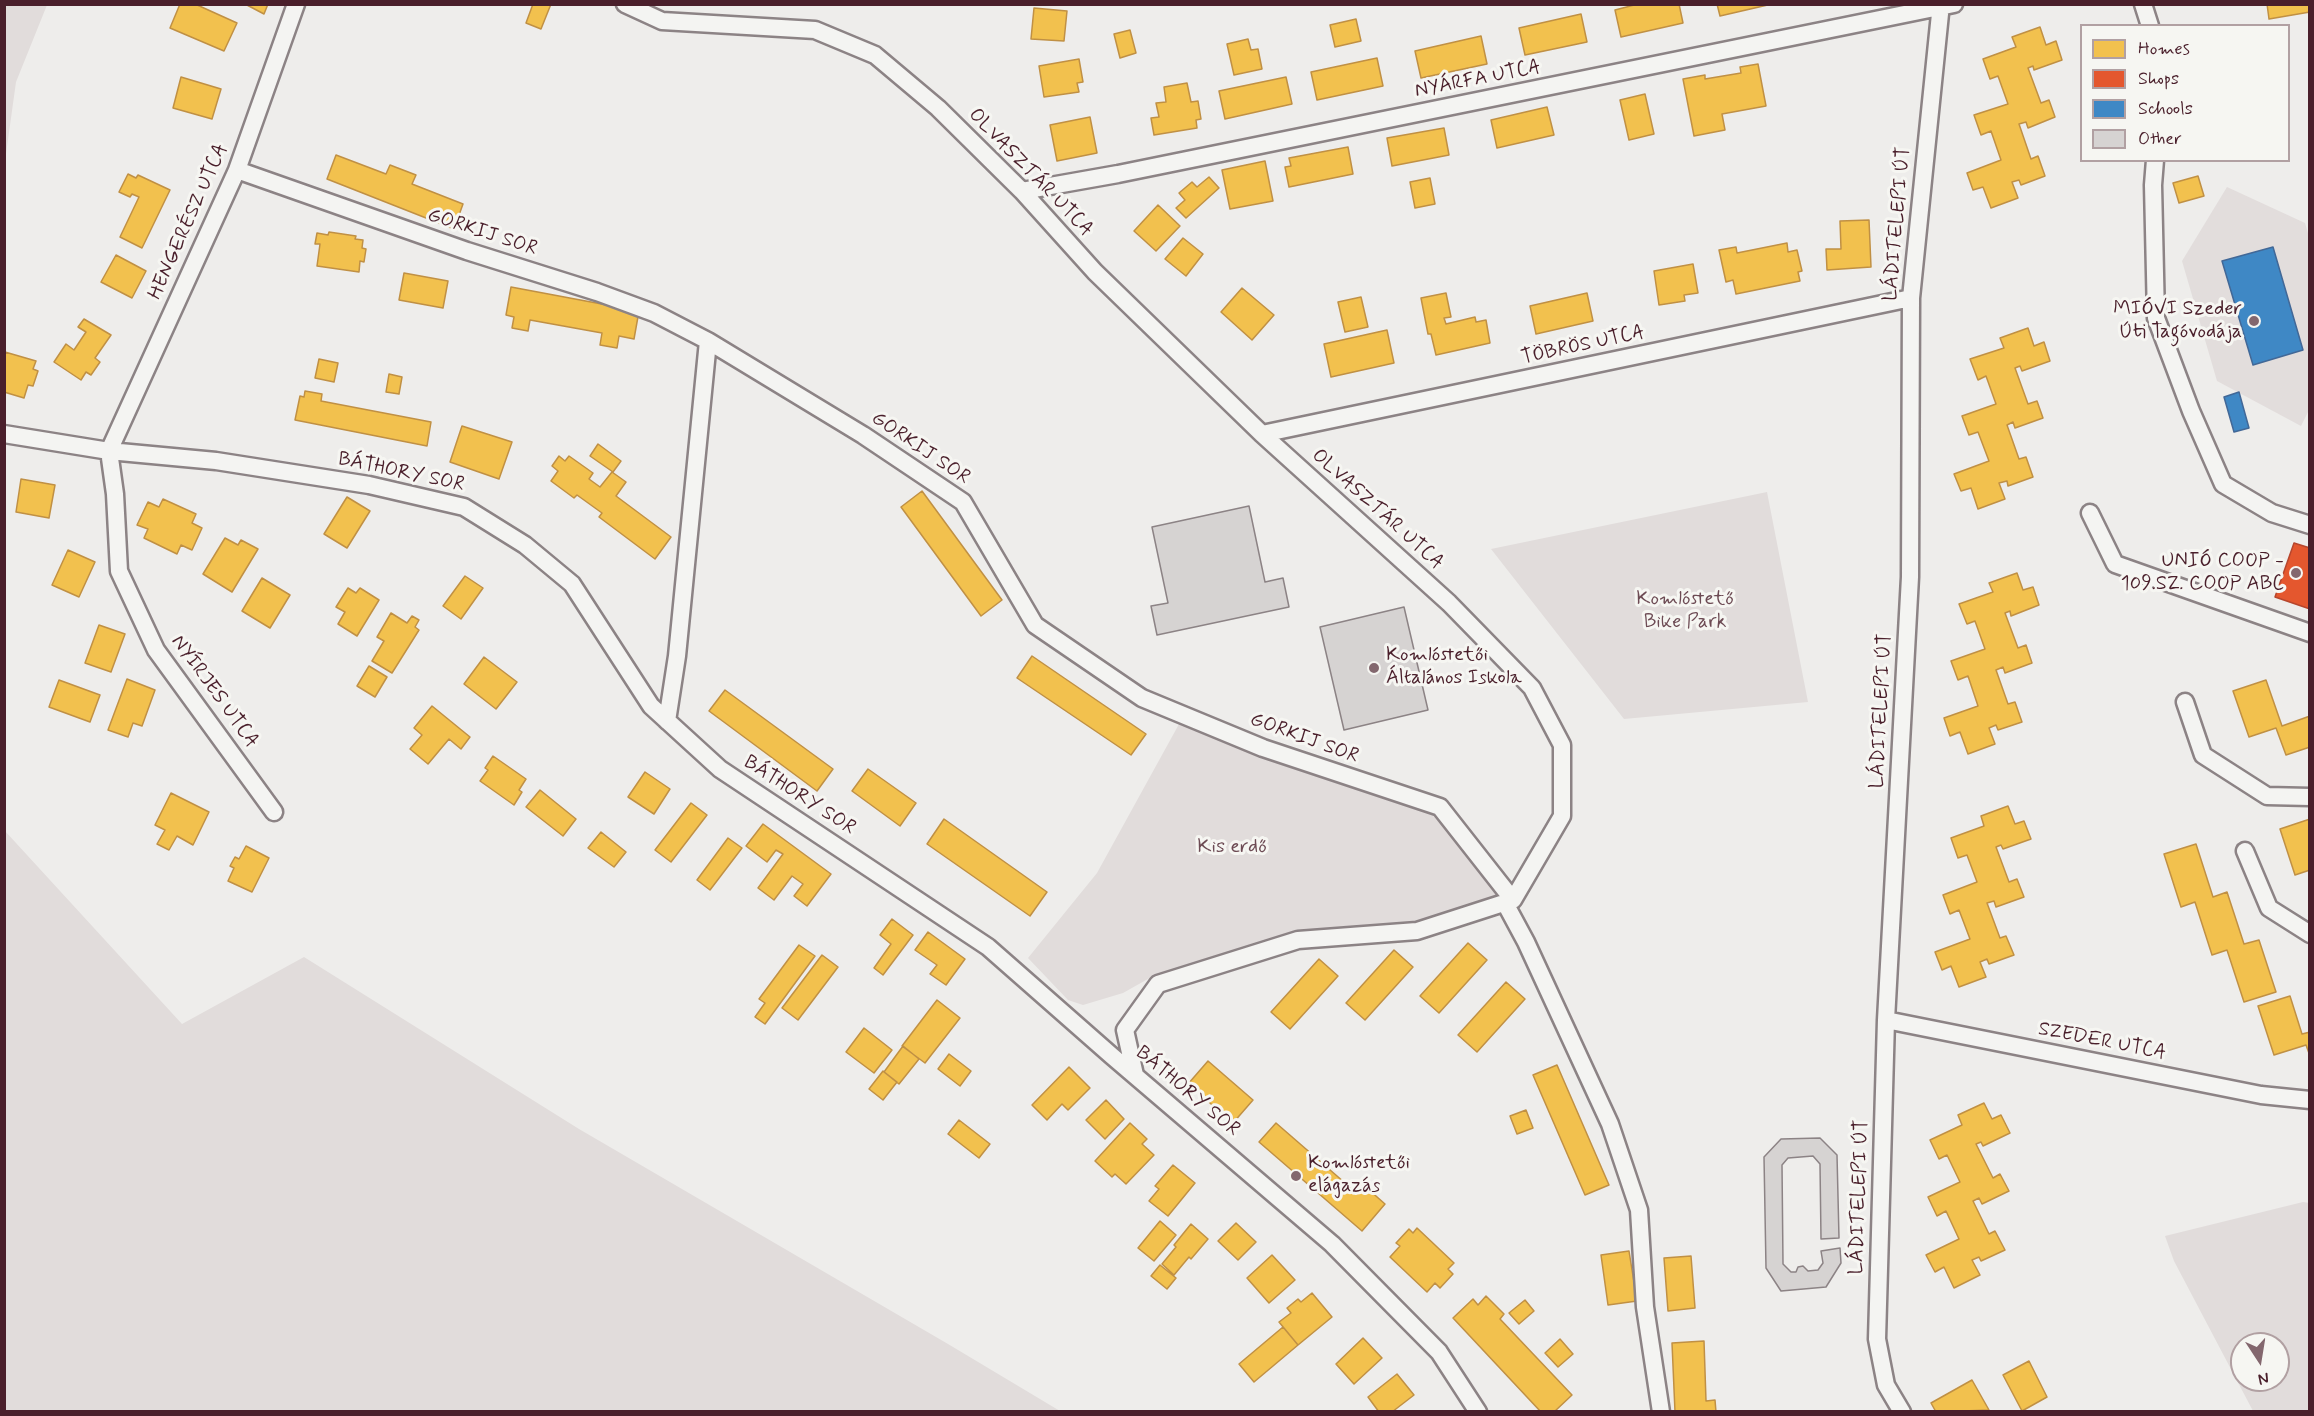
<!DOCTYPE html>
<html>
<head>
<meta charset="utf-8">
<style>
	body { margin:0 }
	#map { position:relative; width:2314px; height:1416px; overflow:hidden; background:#eeedeb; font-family:Mynerve,sans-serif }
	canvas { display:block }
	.frame { position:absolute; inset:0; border:6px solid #4a1f2b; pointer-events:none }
	.legend { position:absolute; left:2080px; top:24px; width:210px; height:138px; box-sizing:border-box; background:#f6f6f2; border:2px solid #b1a0a2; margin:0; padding:8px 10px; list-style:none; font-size:18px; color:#4a1f2b }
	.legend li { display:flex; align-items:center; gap:12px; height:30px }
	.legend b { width:30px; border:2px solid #b1a0a2 }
	.north { position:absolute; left:2230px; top:1332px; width:60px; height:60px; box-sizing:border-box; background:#f6f6f2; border:2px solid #b1a0a2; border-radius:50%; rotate:168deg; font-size:16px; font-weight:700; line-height:24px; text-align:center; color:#4a1f2b }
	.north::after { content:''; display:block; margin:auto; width:21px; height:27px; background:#83676e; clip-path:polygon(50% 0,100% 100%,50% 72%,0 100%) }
</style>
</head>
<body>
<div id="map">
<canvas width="2314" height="1416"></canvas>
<div class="frame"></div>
<ul class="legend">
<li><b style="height:16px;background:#f2c14e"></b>Homes</li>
<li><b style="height:16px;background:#e4572e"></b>Shops</li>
<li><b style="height:16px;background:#3f88c5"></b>Schools</li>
<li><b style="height:16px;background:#d6d3d2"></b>Other</li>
</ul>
<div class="north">N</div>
</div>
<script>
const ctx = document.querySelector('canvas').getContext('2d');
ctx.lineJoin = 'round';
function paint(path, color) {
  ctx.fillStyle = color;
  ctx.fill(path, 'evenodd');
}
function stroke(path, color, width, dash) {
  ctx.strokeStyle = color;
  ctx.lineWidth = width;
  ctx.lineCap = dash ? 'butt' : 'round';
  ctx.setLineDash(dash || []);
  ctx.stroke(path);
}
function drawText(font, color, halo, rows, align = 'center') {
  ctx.font = font + ' Mynerve,sans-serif';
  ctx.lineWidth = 6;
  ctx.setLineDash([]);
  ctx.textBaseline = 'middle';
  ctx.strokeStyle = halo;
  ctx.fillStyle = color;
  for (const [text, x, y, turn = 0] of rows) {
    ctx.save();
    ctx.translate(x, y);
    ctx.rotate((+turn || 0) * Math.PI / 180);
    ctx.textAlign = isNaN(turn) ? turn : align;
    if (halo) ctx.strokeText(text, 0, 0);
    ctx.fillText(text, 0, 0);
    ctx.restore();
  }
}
const built = new Path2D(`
	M2227,187L2305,223L2310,240V408L2301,426L2217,381L2182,261Z`);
const green = new Path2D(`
	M5,4L47,5L16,82L5,161Z
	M1767,492L1808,702L1624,719L1491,549Z
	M1184,715L1440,807L1505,903L1417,931L1298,940L1155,975L1123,993L1083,1005L1068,1000L1028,958L1097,873Z
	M5,831L182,1024L304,957L579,1129L948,1344L1060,1411H5Z
	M2303,1202L2310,1203L2309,1411H2253L2174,1261L2165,1236ZM2242,1344H2278V1380H2242Z`);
const homes = new Path2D(`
	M180,4H195L237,23L224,51L170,28Z
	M245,4H268L264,14Z
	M533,4H551L541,29L526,23Z
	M1638,4H1679L1683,23L1621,37L1615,10Z
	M1717,4H1772L1720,16Z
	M2267,4H2310V12L2269,19Z
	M1034,8L1067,11L1064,41L1031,39Z
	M1581,14L1587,42L1525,55L1519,28Z
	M1356,19L1361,41L1335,47L1330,25Z
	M2040,27L2046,45L2056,41L2062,60L2034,70L2033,66L2028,68L2041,103L2049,100L2055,117L2028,128L2026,122L2019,124L2031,159L2038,156L2045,176L2021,185L2019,180L2012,182L2018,198L1991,208L1983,187L1973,190L1967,173L2001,160L1991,131L1981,135L1974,115L2008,104L1998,76L1990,79L1983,59L2016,47L2012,37Z
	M1130,30L1136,53L1120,58L1114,34Z
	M1481,36L1487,64L1421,78L1415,51Z
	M1248,39L1251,50L1258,49L1262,69L1234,75L1227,44Z
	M1377,58L1383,86L1317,100L1311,72Z
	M1079,59L1083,82L1077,83L1079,92L1044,97L1039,66Z
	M1758,64L1766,106L1722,114L1725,130L1694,136L1683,79L1705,75V79L1741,73L1740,67Z
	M181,77L221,89L212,119L173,108Z
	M1286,77L1292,104L1225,119L1219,91Z
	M1187,83L1191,102L1198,101L1201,119L1196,120L1197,128L1154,135L1151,118L1159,117L1156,103L1166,102L1164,87Z
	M1645,94L1654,134L1629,140L1620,100Z
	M1547,107L1554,135L1497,148L1491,120Z
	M1090,117L1097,153L1057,161L1050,125Z
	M1444,128L1449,155L1392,166L1387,138Z
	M1348,147L1353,174L1289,187L1285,167L1291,166L1289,158Z
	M336,155L386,174L390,165L416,175L412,184L463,204L454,229L327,179Z
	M1265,161L1273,201L1230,209L1222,170Z
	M128,174L136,178L138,175L170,190L142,248L120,237L139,197L132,194L130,197L119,192Z
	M2198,176L2204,196L2179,203L2173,183Z
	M1209,177L1219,188L1186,218L1176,208L1185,200L1179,193L1192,182L1197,187Z
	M1430,178L1435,204L1415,208L1410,182Z
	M1158,205L1180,226L1156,251L1134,231Z
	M1869,220L1871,267L1827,270L1826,249H1841L1840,221Z
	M329,232L356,236L355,239L363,240L362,248L366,249L364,262L360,261L359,272L317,266L320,244H315L317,233L328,235Z
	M1183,238L1203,254L1186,276L1165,259Z
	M1787,243L1788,252L1797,250L1802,271L1798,272L1800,281L1736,294L1733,280L1726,282L1719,250L1736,247L1737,253Z
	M116,255L146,271L132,298L101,282Z
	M1693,264L1698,293L1684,295L1685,301L1659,305L1654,271Z
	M404,273L448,281L443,308L399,300Z
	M511,287L639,311L634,339L619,336L617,348L600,345L602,333L530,320L528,331L512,328L514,317L506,315Z
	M1242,288L1274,315L1252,340L1221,312Z
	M1446,293L1451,317L1444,318L1446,324L1475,317L1476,322L1486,320L1490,343L1436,355L1431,334H1428L1421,298Z
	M1587,293L1593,321L1536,334L1530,306Z
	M1361,297L1368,327L1345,332L1338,302Z
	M84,319L111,335L95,358L100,362L91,375L86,372L81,380L54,362L66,344L74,350L86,332L78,327Z
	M2028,328L2034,346L2044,342L2050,361L2022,371L2020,366L2015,368L2028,404L2037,401L2043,418L2015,428L2013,422L2007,425L2019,459L2026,457L2033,477L2008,486L2007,481L1999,483L2005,499L1978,509L1971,488L1961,491L1954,474L1989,461L1978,432L1969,435L1962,416L1996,404L1986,376L1978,380L1970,359L2004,348L2000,338Z
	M1387,330L1394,363L1331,377L1324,344Z
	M5,352L36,361L33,369L38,371L33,386L28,385L24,398L4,392Z
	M319,359L338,363L334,382L315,378Z
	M389,374L402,377L399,394L386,392Z
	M305,391L322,394L321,401L431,422L427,446L295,420L300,396L304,397Z
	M462,426L512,442L499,479L450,462Z
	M598,444L621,461L613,472L590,456Z
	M559,456L565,461L569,456L593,473L589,479L600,487L612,472L626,482L616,496L671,537L655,559L599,517L602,513L577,495L574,498L551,481L558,471L552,466Z
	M21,479L55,485L49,518L16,512Z
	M922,491L1002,600L981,616L901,507Z
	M347,497L370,511L347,548L324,534Z
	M163,499L196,514L192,523L202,528L192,550L181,545L177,554L144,538L148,529L137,525L148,502L159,507Z
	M225,538L238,545L241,540L258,549L232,592L203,574Z
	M68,550L95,562L79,597L52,585Z
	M2017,573L2023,590L2033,587L2039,605L2011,616L2010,611L2005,613L2018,648L2026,645L2032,663L2005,673L2003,667L1996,670L2008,704L2015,702L2022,722L1998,730L1996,725L1989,728L1995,744L1968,754L1960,732L1950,736L1944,718L1978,706L1968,676L1958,680L1951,661L1985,649L1975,621L1967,624L1959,604L1993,592L1989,583Z
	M465,576L483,588L461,619L443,606Z
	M262,578L290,595L270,628L242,611Z
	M348,588L356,593L360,588L379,600L357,636L338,624L345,612L336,607Z
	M391,613L407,623L412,616L419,620L415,627L419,630L392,673L372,661L384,641L377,637Z
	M99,625L125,634L111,672L85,663Z
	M1032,656L1146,734L1131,755L1017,678Z
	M484,657L517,682L496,709L464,684Z
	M369,666L387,677L375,697L357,686Z
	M127,679L155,690L142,726L133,723L128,737L108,730Z
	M59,680L100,695L90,722L49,707Z
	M2266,680L2282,726L2310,716V747L2286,755L2276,728L2249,737L2233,691Z
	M725,690L833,769L817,791L709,711Z
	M432,706L470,737L461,749L449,739L428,764L410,749L422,735L414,728Z
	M493,756L526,779L519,790L522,792L514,805L480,781L488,770L485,768Z
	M868,769L916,803L900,826L852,791Z
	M645,772L670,789L654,814L628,797Z
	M540,790L576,819L563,836L526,807Z
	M171,793L209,812L193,845L177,836L169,850L157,844L165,830L155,825Z
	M691,803L707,815L671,862L655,850Z
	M2008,806L2015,824L2024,821L2031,839L2003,849L2001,845L1996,847L2009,882L2017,879L2024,897L1996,907L1994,901L1987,903L2000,938L2006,936L2014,955L1989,964L1987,959L1980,962L1986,977L1959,987L1951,966L1942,970L1935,952L1970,939L1959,910L1950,914L1943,895L1977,882L1967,855L1958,858L1951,838L1984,826L1981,816Z
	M944,819L1047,892L1030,916L927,844Z
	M2310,819V870L2295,875L2280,829Z
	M763,824L831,874L807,906L794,896L803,884L792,876L774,900L758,888L783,854L776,850L767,862L746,846Z
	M601,832L626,852L614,867L588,848Z
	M728,838L742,848L710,890L697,880Z
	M2196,844L2213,897L2227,892L2244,944L2259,940L2276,992L2244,1002L2227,950L2212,955L2195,902L2181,907L2164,854Z
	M246,846L269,858L252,892L228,881L234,868L230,866L235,857L239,859Z
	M892,919L913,935L883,975L874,968L891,944L880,935Z
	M928,932L965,959L946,985L930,974L937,965L915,950Z
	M1468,943L1487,960L1439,1013L1420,996Z
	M799,945L815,956L765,1024L755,1017L765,1003L759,999Z
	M1394,950L1413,967L1365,1020L1346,1003Z
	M822,955L838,967L798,1020L782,1008Z
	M1319,959L1338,976L1290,1029L1271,1012Z
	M1506,982L1525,999L1477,1052L1458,1035Z
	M2290,996L2302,1034L2310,1032V1056L2306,1045L2274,1055L2258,1006Z
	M937,1000L960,1018L925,1063L902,1046Z
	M864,1028L892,1050L874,1073L846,1052Z
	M903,1046L919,1059L899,1084L884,1072Z
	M949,1054L971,1071L960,1086L938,1069Z
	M1208,1061L1253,1100L1233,1123L1188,1084Z
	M1557,1065L1609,1185L1585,1195L1533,1075Z
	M1069,1067L1090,1088L1068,1110L1062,1104L1047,1120L1032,1105Z
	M883,1071L897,1082L883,1100L869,1089Z
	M1106,1100L1124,1119L1105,1139L1086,1120Z
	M1984,1103L1992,1119L2001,1115L2010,1133L1983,1146L1981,1142L1976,1144L1993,1178L2000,1174L2009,1191L1982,1204L1979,1198L1973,1201L1989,1234L1995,1231L2005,1250L1981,1261L1979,1257L1972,1260L1980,1275L1954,1288L1944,1267L1935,1272L1926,1255L1959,1239L1946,1211L1937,1216L1928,1197L1960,1182L1947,1155L1939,1159L1930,1140L1962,1125L1958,1115Z
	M1526,1110L1533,1128L1517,1134L1510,1116Z
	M959,1120L990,1144L979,1158L948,1134Z
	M1130,1123L1147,1139L1142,1144L1154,1155L1126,1184L1115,1174L1112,1177L1095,1161Z
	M1276,1123L1352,1189L1359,1181L1385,1204L1362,1231L1259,1142Z
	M1173,1165L1195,1183L1168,1216L1149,1201L1159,1189L1155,1186Z
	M1160,1221L1176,1235L1154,1261L1138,1248Z
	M1236,1223L1256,1242L1238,1260L1218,1241Z
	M1191,1224L1208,1239L1191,1259L1189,1257L1174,1275L1162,1264L1176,1247L1174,1245Z
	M1417,1228L1454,1263L1448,1269L1453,1274L1440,1288L1435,1283L1427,1292L1390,1257L1400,1246L1396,1243L1409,1229L1413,1233Z
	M1629,1251L1637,1301L1608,1305L1601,1255Z
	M1272,1255L1295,1280L1269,1303L1247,1278Z
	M1691,1256L1695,1308L1668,1311L1664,1258Z
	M1160,1265L1176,1278L1167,1289L1151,1276Z
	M1312,1293L1332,1317L1298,1345L1279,1322L1291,1313L1287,1308L1298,1299L1301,1302Z
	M1486,1296L1504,1314L1500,1319L1572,1395L1554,1412H1541L1453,1318L1473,1299L1478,1305Z
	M1525,1300L1534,1311L1519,1324L1509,1313Z
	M1283,1327L1298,1345L1254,1382L1239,1364Z
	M1363,1338L1382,1358L1354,1384L1336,1364Z
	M1560,1339L1573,1354L1558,1367L1545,1353Z
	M1704,1341L1706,1401L1715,1400L1716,1412H1675L1672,1343Z
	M2029,1361L2047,1397L2022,1411L2003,1375Z
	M1397,1374L1414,1395L1392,1412H1379L1368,1397Z
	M1972,1380L1989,1410L1936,1412L1931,1403Z`);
const shops = new Path2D(`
	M2294,543L2310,548V609L2275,597Z`);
const schools = new Path2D(`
	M2273,247L2303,350L2253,365L2222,261Z
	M2239,392L2249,428L2234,432L2224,397Z`);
const building = new Path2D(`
	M1249,506L1265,582L1283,578L1289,607L1157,635L1151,606L1168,603L1152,527Z
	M1404,607L1428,710L1344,730L1320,627Z
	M1820,1138L1837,1155L1839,1238L1821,1239L1820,1164L1813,1156L1788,1158L1782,1165L1783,1264L1791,1272H1796L1798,1267L1803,1266L1808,1271L1818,1270L1823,1263L1821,1251L1840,1248L1841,1263L1826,1287L1781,1291L1766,1268L1764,1157L1781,1139Z`);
const street = new Path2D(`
	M625,4L662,21L815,30L875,55L938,108L1022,191L1095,272L1262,434L1449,603L1532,688L1562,745V816L1513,900L1417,931L1298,940L1158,984L1125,1030L1135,1075
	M2143,4L2150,26
	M2155,160L2153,185L2156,318L2191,411L2223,484L2272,513L2310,525
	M237,170L467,251L597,292L654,313L708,341L863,435L963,502L1035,625L1142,698L1263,748L1440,807L1513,900
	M1022,191L1118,174L1954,4
	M4,434L109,451L216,461L369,485L464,507L525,545L572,584L651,706L720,769L988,947L1112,1056L1332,1244L1439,1352L1478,1412
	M1262,434L1911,298
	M2090,513L2115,564L2310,633
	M2185,702L2203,755L2267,796L2310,797
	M667,721L677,656L708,341
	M274,812L156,650L119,571L115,494L109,451L237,170L296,4
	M2245,851L2269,908L2310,934
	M1505,903L1526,942L1610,1124L1639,1210L1645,1307L1661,1412
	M1886,1020L2261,1095L2310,1100
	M1902,1412L1886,1385L1877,1339L1886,1020L1910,577L1911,298L1941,4`);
const markers = [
	[2254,321,6,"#83676e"],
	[2296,573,6,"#83676e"],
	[1374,668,6,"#83676e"],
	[1296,1176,6,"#83676e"]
];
const streetNames = [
	["NYÁRFA UTCA",1478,80,-11],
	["OLVASZTÁR UTCA",1030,173,46],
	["HENGERÉSZ UTCA",189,222,-66],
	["LÁDITELEPI ÚT",1898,224,-85],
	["GORKIJ SOR",482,233,18],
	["TÖBRÖS UTCA",1583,346,-12],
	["GORKIJ SOR",920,449,34],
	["BÁTHORY SOR",401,473,12],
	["OLVASZTÁR UTCA",1377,510,42],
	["NYÍRJES UTCA",214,692,54],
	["LÁDITELEPI ÚT",1882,711,-87],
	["GORKIJ SOR",1304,739,20],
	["BÁTHORY SOR",799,796,33],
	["SZEDER UTCA",2102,1042,11],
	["BÁTHORY SOR",1187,1092,40],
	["LÁDITELEPI ÚT",1860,1197,-88]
];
const poiNames = [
	["MIÓVI Szeder",2242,310],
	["Úti Tagóvodája",2242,333],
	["UNIÓ COOP -",2284,562],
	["109.SZ. COOP ABC",2284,585],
	["Komlóstetői",1386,656,"left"],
	["Általános Iskola",1386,679,"left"],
	["Komlóstetői",1308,1164,"left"],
	["elágazás",1308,1187,"left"]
];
const parkNames = [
	["Komlóstető",1685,600],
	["Bike Park",1685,623],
	["Kis erdő",1232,848]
];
paint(built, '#e2dddc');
paint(green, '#e1dcdb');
paint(homes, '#f2c14e');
stroke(homes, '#c09044', 1.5);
paint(shops, '#e4572e');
stroke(shops, '#b6462d', 1.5);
paint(schools, '#3f88c5');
stroke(schools, '#426897', 1.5);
paint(building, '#d6d3d2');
stroke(building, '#8c8385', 1.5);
stroke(street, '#8c8385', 21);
stroke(street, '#f4f4f2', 16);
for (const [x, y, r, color] of markers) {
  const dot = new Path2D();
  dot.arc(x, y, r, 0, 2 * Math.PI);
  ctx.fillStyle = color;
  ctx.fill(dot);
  stroke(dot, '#f6f6f2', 2);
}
drawText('20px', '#4a1f2b', '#f6f6f2', streetNames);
drawText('20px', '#4a1f2b', '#f6f6f2', poiNames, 'right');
drawText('20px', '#6d4b54', '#f6f6f2', parkNames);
</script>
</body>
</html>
